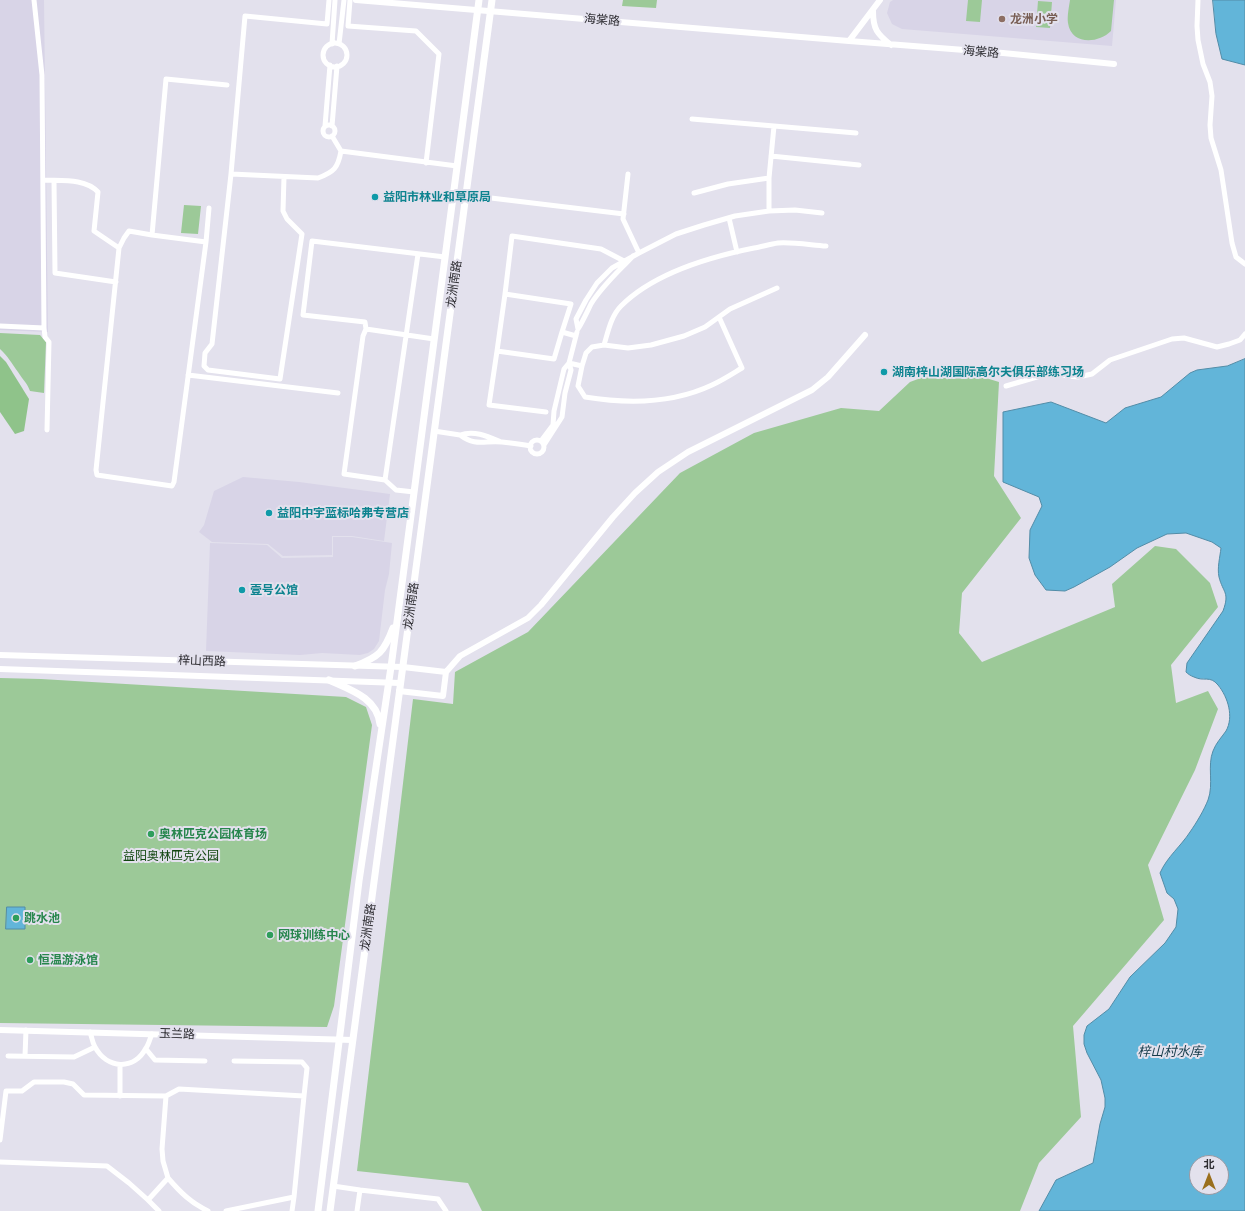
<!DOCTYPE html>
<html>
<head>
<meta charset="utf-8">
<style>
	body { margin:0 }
	#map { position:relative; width:1245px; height:1211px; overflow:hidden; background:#e3e1ed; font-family:"Golos Text","Noto Sans SC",sans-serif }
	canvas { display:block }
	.north { position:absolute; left:1189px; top:1155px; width:40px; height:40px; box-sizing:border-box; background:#e3e1ed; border:1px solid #9a99a2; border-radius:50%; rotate:0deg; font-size:11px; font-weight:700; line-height:16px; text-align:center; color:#2d2c31 }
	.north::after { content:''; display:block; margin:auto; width:14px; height:18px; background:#9a6f1d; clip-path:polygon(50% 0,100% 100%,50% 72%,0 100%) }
</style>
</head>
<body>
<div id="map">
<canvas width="1245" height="1211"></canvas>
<div class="north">北</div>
</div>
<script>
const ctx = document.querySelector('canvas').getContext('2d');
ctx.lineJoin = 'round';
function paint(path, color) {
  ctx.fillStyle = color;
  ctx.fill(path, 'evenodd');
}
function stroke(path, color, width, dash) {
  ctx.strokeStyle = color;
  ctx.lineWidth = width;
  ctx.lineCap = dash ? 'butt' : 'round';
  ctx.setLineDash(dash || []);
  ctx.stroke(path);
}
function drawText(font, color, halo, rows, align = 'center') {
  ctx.font = font + ' "Golos Text","Noto Sans SC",sans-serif';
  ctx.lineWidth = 4;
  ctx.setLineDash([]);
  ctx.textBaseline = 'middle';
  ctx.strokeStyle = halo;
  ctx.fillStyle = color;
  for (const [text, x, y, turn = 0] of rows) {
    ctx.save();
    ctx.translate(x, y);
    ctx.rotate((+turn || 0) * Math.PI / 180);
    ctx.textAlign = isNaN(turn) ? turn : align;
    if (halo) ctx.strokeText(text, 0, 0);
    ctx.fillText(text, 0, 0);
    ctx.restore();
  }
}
const built = new Path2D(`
	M0,0H44L48,332L0,330Z
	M893,0H1116L1112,46L902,29L892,24L887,13L890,2Z
	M243,477L299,482L390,494L384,541L352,536H332V555L283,556L268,544L212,542L199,532L204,525L214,491Z
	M333,537H352L392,543L389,574L385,590L379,641L374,649L368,653L360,655L322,653L300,655L206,651L210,543L267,545L282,558L333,557Z`);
const green = new Path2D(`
	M623,0H657L656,8L622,6Z
	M968,0H982L980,22L966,21Z
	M1070,0H1114L1111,31C1098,44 1071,45 1068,23C1067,16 1069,7 1070,0Z
	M1038,1L1052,2L1050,28L1036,27Z
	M184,205L201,206L198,234L181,233Z
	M0,333L40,335L46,342L44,393L30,391C27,383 23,380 18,372C12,364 8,356 0,349Z
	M950,367L999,382L994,476L1021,518L962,593L959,633L982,662L1115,607L1112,584L1155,546L1176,549L1210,583L1218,607L1171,665L1176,703L1208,691L1218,709L1195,770L1148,865L1164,920L1073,1026L1081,1117L1039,1163L1020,1211H482L468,1183L357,1171L413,699L453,704L455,672L528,632L680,473L754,433L841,408L879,411L910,382Z
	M0,678L41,679L346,697L366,707L372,725L334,1006L327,1027L0,1023Z`);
const forest = new Path2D(`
	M0,356L6,362L29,399L24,431L15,434L0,412Z`);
const water = new Path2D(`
	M1213,0H1245V65L1222,59L1216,34Z
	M1245,359V1211H1039L1056,1180L1093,1163L1100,1124L1105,1107V1098L1101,1080L1087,1053L1084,1044V1035L1087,1026L1109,1009L1130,977L1165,943L1176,927L1178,909L1174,899L1167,893L1160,873C1167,857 1181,846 1190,832C1197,822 1204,810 1208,800C1214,784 1207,766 1213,751C1216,743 1221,738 1226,731C1234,717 1228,697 1218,685C1210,675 1204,682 1194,677C1191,676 1188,674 1186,672L1187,663L1223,611C1230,592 1223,593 1219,577C1217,568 1220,557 1221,548L1212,542L1186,533L1167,534L1137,548L1110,567L1074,587L1065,591L1046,590L1035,575L1029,558L1030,530L1042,506L1039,497L1003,482V412L1051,402L1106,423L1125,408L1161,397L1190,373L1197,370L1227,366ZM1197,1163H1221V1187H1197Z
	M7,907H25V929H6Z`);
const minor = new Path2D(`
	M329,0L327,24L245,16L231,174L318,178C334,172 338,168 341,151L457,166
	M350,0L348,26L416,31L439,54L426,163
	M1198,0L1197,26L1198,40L1203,64L1210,82L1212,96L1210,125L1211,138L1221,170L1232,243L1236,257L1245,264
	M323 55a12 12 0 1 1 24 0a12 12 0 1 1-24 0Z
	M332,44L335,0
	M339,44L344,0
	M692,119L774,126L769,178V211
	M323 131a6 6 0 1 1 12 0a6 6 0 1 1-12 0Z
	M325,126L330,65
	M332,126L337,66
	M774,126L856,133
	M332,136L341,151
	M771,156L859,165
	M231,174L212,344L205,353L204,366L208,370L280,379L302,234L287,219L283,211L284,177
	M628,174L623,219L639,253
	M43,180C61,181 85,178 98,192L94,231L119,248
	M54,181L55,273L116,282
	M694,193L728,184L769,178
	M466,195L624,214
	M209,208L206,242L152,235L166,79L227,85
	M729,218L737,252
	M152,235L129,231L124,238L119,248L96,470L97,475L172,486L174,482L206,242
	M633,256C619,271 602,286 591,304C587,312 583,321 578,329L576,319L586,300L597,283L612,268L639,253L676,234L704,225L735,216L769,211L795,210L822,213
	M505,294L512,236L601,249L624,261
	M0,326L44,328L42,75L34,0
	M44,328L45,337L49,342L47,430
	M366,329L363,336L344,474L385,480
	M562,332L554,359L497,351L505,294L571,304L562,332L576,336
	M434,339L366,329L365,322L303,315L312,241L445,257
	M604,345C608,332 611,316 621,306C654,273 709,257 754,248C761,247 770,244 778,243C793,242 811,245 826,246
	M497,351L489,405L546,412
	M569,363L582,366L586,353L592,347L604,345L628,348L651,345L684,336L705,327L730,309L777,288
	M582,366L578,386L585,397C628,404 672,404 712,385C723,380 732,374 742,368L719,317
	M188,375L338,393
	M1006,386L1054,372L1067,376L1078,377L1092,374L1110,360L1172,339L1184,338L1217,347L1229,344L1240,340L1245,334
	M434,431L460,435
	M530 447a7 7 0 1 1 14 0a7 7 0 1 1-14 0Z
	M541,441L553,425L554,411L564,369L569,363L577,332
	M501,442C487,436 474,430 460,435C476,447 485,440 502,442C512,443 521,444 531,446
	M544,445L562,417L565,393L571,370L569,363
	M414,492L396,490L385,480L418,254
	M90,1032C92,1037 92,1042 95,1047C107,1069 134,1071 146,1048C149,1044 150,1038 152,1034
	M146,1049L155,1060L205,1061
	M8,1056L74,1057L95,1047
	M25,1056L26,1030
	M120,1096V1065
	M166,1096L179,1089L304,1096L307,1068L302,1062L234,1061
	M0,1140L6,1091H22L34,1082H64L73,1084L84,1095L166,1096L162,1149L163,1161L168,1178L148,1200L129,1183L107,1166L0,1162
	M168,1178C180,1192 191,1203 208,1211
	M333,1186L360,1190
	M148,1200L159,1211
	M226,1211L294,1197L304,1096
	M292,1211L294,1197
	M357,1211L360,1190L438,1199L446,1211`);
const tertiary = new Path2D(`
	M356,0L849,41L880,0
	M873,11C873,29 877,34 891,45
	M849,41L1003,53L1114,64
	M0,655L403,667L446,672L443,696L399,691
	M0,669L400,683
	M446,672L460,656L528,618L541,605L613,517L635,493L658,472L688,452L812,390L828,377L865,335
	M0,1030L353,1040`);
const secondary = new Path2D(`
	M355,666C379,657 384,652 393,628
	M329,680C351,690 377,698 380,724
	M318,1211L359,881L391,667L479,0
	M330,1211L492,0`);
const markers = [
	[1002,19,4,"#8d6e63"],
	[375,197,4,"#0f9aa8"],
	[884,372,4,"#0f9aa8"],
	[269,513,4,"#0f9aa8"],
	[242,590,4,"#0f9aa8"],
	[151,834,4,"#2e9e5b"],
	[16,918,4,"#2e9e5b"],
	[270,935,4,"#2e9e5b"],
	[30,960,4,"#2e9e5b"]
];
const educationNames = [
	["龙洲小学",1010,19]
];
const streetNames = [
	["海棠路",602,20,5],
	["海棠路",981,52,5],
	["龙洲南路",454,284,-82],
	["龙洲南路",411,606,-82],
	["梓山西路",202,661,2],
	["龙洲南路",368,927,-82],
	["玉兰路",177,1034,2]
];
const cultureNames = [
	["益阳市林业和草原局",383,197],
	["湖南梓山湖国际高尔夫俱乐部练习场",892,372],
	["益阳中宇蓝标哈弗专营店",277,513],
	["壹号公馆",250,590]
];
const leisureNames = [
	["奥林匹克公园体育场",159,834],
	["跳水池",24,918],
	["网球训练中心",278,935],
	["恒温游泳馆",38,960]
];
const parkNames = [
	["益阳奥林匹克公园",171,856]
];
const waterNames = [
	["梓山村水库",1170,1052]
];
paint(built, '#d8d4e7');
paint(green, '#9cc998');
paint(forest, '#8fc38a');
paint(water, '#62b5d9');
stroke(water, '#528ca7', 1);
stroke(minor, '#fff', 5);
stroke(tertiary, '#fff', 6);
stroke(secondary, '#fff', 7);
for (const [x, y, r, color] of markers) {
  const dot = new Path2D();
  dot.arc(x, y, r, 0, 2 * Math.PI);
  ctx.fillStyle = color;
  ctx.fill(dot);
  stroke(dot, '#e3e1ed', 1.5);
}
drawText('bold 12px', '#785e54', '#e3e1ed', educationNames, 'left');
drawText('12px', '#2d2c31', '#e3e1ed', streetNames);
drawText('bold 12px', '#0d838f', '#e3e1ed', cultureNames, 'left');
drawText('bold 12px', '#27864d', '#e3e1ed', leisureNames, 'left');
drawText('12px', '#11460f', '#e3e1ed', parkNames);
drawText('italic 13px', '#153b4a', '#e3e1ed', waterNames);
</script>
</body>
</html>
